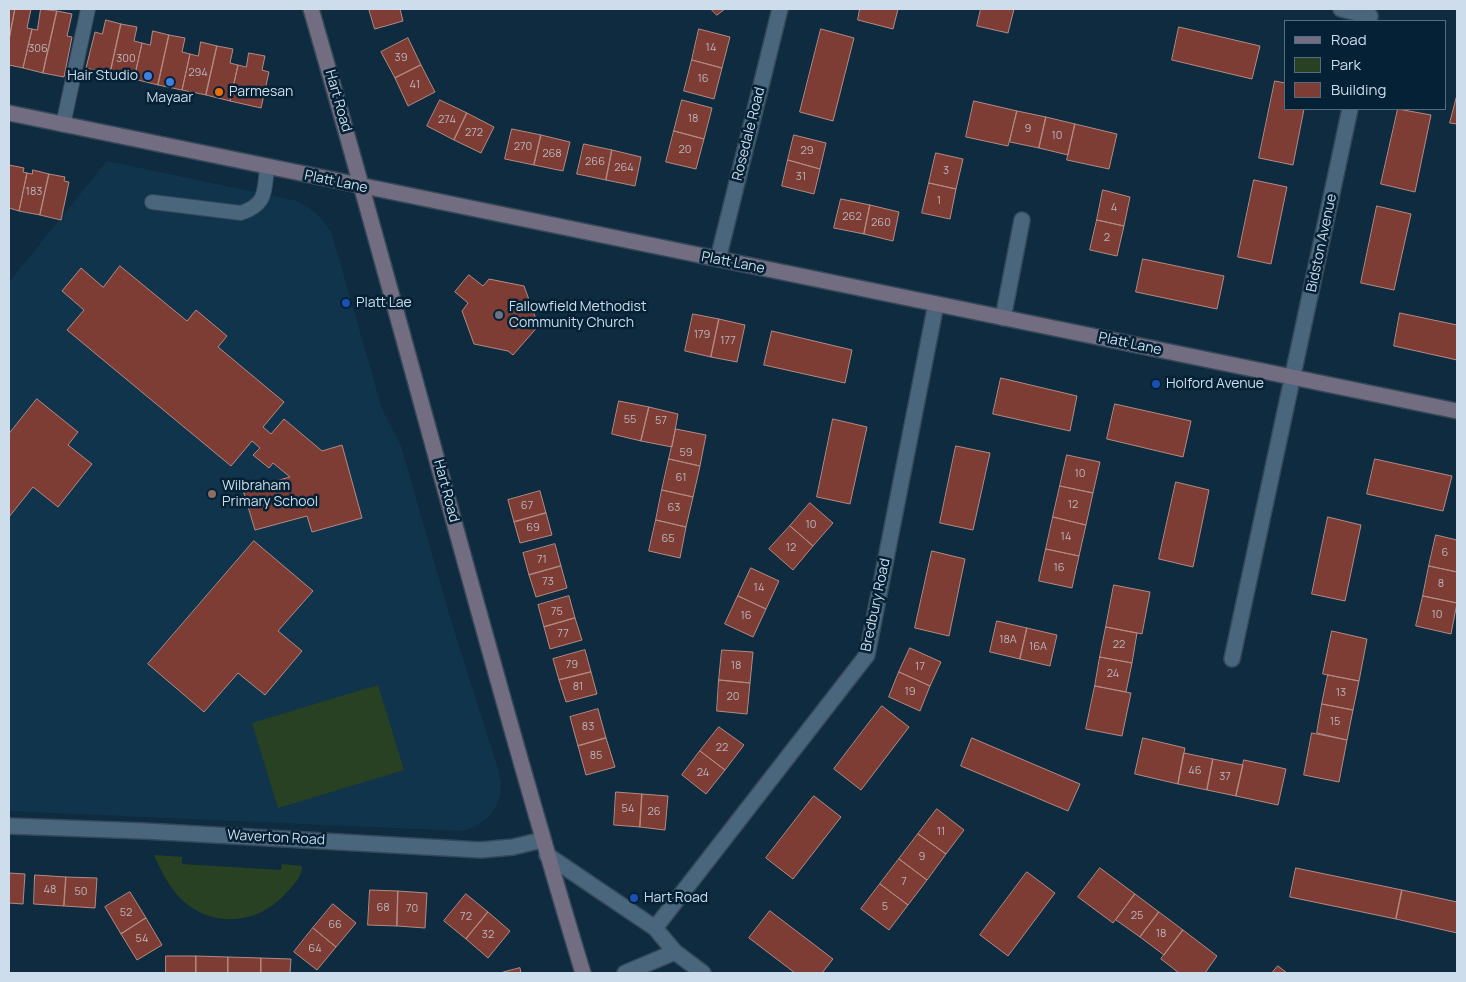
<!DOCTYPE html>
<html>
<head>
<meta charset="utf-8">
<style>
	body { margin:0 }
	#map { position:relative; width:1466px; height:982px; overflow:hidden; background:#0f2b3f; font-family:Manrope,sans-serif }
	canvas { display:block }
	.frame { position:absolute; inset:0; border:10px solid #cdddeb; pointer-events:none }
	.legend { position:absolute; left:1284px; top:20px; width:162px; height:90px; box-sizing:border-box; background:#052135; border:1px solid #556c7e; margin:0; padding:6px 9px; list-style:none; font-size:15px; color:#cdddeb }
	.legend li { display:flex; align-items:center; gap:10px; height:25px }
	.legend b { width:25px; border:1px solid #556c7e }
</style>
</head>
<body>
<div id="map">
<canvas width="1466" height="982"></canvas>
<div class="frame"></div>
<ul class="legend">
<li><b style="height:6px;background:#736d82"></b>Road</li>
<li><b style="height:14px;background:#284122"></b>Park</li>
<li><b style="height:14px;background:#7e3d34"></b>Building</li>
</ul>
</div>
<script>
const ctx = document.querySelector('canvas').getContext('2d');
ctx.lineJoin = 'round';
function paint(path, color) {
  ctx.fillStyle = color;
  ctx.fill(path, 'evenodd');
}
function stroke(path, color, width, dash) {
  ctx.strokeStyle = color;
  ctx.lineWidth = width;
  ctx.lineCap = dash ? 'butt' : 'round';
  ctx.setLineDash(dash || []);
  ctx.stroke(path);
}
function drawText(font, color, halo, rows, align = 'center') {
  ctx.font = font + ' Manrope,sans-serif';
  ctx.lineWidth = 5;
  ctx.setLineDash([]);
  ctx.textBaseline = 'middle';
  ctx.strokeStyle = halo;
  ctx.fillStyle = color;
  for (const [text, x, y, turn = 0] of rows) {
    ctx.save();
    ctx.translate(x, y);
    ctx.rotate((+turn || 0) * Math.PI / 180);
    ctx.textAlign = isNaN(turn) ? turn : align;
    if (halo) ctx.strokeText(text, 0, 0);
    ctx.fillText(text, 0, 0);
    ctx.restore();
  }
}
const built = new Path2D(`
	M107,161L297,201L316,213L331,231L382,409L401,446L449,614L498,769L501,782L500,795L496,807L487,818L476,826L463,831L9,811V282Z`);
const green = new Path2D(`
	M378,685L404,770L278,808L252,723Z
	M154,855L182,857V864L281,870L282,864L302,866C302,877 293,886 285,894C261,922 218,928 188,905C172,893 162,873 154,855Z`);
const building = new Path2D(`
	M9,9H15L9,40Z
	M15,9H31L27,28L32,29L23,68L9,65V40Z
	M41,9L57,11L43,73L23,68L32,29L37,30Z
	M369,9H400L403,21L375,29Z
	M711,9H725L717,15Z
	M860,9H898L893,29L858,20Z
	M981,9H1014L1008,33L977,26Z
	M57,11L72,14L67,36L72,37L64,77L43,73Z
	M106,20L121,24L110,74L86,68L95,32L102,34Z
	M121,24L137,27L134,41L142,43L134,79L110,74Z
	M1179,27L1260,46L1252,79L1172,60Z
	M699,29L730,37L722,68L692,60Z
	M821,29L854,38L833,121L800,112Z
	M153,31L169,35L158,85L134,79L142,43L150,45Z
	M169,35L185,38L182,52L190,54L182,90L158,85Z
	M408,38L421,65L395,78L381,52Z
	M201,42L217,46L206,95L182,90L190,54L198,56Z
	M217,46L233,49L230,63L238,65L230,101L206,95Z
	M249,53L265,56L262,70L269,72L261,108L230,101L238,65L246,67Z
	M692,60L722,68L714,99L684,91Z
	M421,65L435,92L408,106L395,78Z
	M1275,81L1285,83V109H1304L1293,165L1259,158Z
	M1457,95V124L1450,123Z
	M440,100L467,113L454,140L427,126Z
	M682,100L712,108L704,139L674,131Z
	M974,101L1017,111L1008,146L966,137Z
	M1398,109L1431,115L1415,192L1381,184Z
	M1017,111L1046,117L1039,148L1010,142Z
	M467,113L494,127L481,153L454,140Z
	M1046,117L1075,124L1068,155L1039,148Z
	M1075,124L1117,134L1109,169L1067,160Z
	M512,129L541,135L534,165L505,159Z
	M674,131L704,139L696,169L666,162Z
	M541,135L570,142L563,171L534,165Z
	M794,135L826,143L820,169L788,160Z
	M584,144L612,150L606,180L577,174Z
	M612,150L641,157L635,186L606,180Z
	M936,153L963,159L956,189L929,183Z
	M788,160L820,169L814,194L782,186Z
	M9,165L24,168L23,172L27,173L19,211L9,208Z
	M33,170L49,174L40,215L19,211L27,173L32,174Z
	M49,174L65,177L64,181L69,182L61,220L40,215Z
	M1254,180L1287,187L1271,264L1238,257Z
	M929,183L956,189L950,219L922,213Z
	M1103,190L1130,197L1124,226L1097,220Z
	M841,199L870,205L864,234L834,228Z
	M870,205L899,212L893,241L864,234Z
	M1377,206L1411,214L1394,290L1361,283Z
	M1097,220L1124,226L1117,256L1090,250Z
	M1143,259L1224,276L1217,309L1136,292Z
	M120,266L187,321L196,310L227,336L218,347L284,402L263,427L271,434L284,419L322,451L342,445L362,518L312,532L307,516L255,530L243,490L290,477L273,463L269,468L253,455L260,448L252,441L231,466L67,330L84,310L62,291L81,268L103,287Z
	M469,275L483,286L489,279L524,286L536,319L540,324L513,355L508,351L474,344L462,311L468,303L455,292Z
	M1400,313L1457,325V360L1394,346Z
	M693,314L719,319L711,357L685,351Z
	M719,319L745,325L737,362L711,357Z
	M772,331L852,350L845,383L764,365Z
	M1001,378L1077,396L1070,431L993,414Z
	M37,399L78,432L68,445L92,464L58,507L33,487L9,517V434Z
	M619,401L649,407L641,441L612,434Z
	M1115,404L1191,421L1183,457L1107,439Z
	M649,407L678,414L672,447L641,441Z
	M833,419L867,427L850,504L817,497Z
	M676,429L706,435L700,466L669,459Z
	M956,446L990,453L973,530L940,523Z
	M1067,455L1100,462L1093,493L1060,486Z
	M669,459L700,466L693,497L662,490Z
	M1375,459L1452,476L1443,511L1367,494Z
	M1176,482L1209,490L1193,567L1159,559Z
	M1060,486L1093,493L1086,525L1053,517Z
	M662,490L693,497L686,527L656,520Z
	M540,491L546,513L514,522L508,500Z
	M810,503L833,523L813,546L790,526Z
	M546,513L552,535L520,543L514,522Z
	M1053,517L1086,525L1079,556L1046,549Z
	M1328,517L1361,525L1345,601L1312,594Z
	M656,520L686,527L680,558L649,551Z
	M790,526L813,546L793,570L769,549Z
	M1436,535L1457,540V572L1429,566Z
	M254,541L313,591L278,631L302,651L265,695L238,673L204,712L148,664Z
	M555,544L561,566L529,575L523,553Z
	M1046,549L1079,556L1072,588L1039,581Z
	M932,551L965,559L949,636L915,628Z
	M561,566L567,588L536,597L529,575Z
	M1429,566L1457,572V603L1423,596Z
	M751,568L779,581L766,609L738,596Z
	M1114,585L1150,592L1142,634L1106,627Z
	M569,596L575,618L544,627L538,605Z
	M738,596L766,609L753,637L725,624Z
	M1423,596L1457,603L1451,634L1416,626Z
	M575,618L582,640L550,649L544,627Z
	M997,621L1027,628L1020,659L990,652Z
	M1106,627L1137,633L1132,663L1100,657Z
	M1027,628L1057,635L1050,666L1020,659Z
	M1332,631L1367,639L1359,681L1323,674Z
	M910,648L941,662L930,686L899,672Z
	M585,650L591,672L559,680L553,659Z
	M722,650L753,652L750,683L719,680Z
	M1100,657L1132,663L1126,692L1095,686Z
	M591,672L597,694L566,702L559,680Z
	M899,672L930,686L920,711L889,697Z
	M1328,675L1359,681L1353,710L1322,704Z
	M719,680L750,683L747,714L717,711Z
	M1095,686L1131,693L1122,736L1086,729Z
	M1322,704L1353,710L1347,740L1317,733Z
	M882,706L909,727L861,790L834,769Z
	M598,709L606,738L578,746L570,717Z
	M719,727L744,745L725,770L700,751Z
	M1312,733L1347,740L1339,782L1304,775Z
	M606,738L615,767L586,775L578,746Z
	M972,738L1080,784L1068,811L961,766Z
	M1143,738L1185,748L1178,784L1135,774Z
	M700,751L725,770L706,794L682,775Z
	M1184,753L1213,759L1207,790L1178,784Z
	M1213,759L1243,765L1236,796L1207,790Z
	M1244,760L1286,769L1278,805L1236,796Z
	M616,792L642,794L640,827L614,825Z
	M642,794L668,796L665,830L640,827Z
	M814,796L841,817L793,879L766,858Z
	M937,809L964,830L946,854L918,834Z
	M918,834L946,854L927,880L899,859Z
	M899,859L927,880L908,905L880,884Z
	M1100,868L1135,894L1113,923L1078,897Z
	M1296,868L1402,890L1396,919L1290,897Z
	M1027,872L1055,893L1008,956L980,935Z
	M9,873L25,874L23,904L9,903Z
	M35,875L66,877L64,906L34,904Z
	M66,877L97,878L95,908L64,906Z
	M880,884L908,905L889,930L861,909Z
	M370,890L398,891L397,926L368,925Z
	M1402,890L1457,902V933L1396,919Z
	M398,891L427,893L425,928L397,926Z
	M130,892L146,918L121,934L105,907Z
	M466,894L488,912L466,939L444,921Z
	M1135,894L1159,912L1140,937L1116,920Z
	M333,904L356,923L336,947L313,928Z
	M770,911L833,959L822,973H795L749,938Z
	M488,912L510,931L488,958L466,939Z
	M1159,912L1183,930L1164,955L1140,937Z
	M146,918L162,945L137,960L121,934Z
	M313,928L336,947L317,970L294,952Z
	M1183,930L1217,956L1205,973H1179L1161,959Z
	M166,956H196V973H166Z
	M196,956L228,957V973H196Z
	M228,957L261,958V973H228Z
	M261,958L291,959L290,973H261Z
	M1278,966L1287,973H1272Z
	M520,968L521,973H500Z`);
const lane = new Path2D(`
	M63,125L88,9
	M152,202L241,213C267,204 264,192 267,168`);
const street = new Path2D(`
	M1341,9L1370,16L1369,21
	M718,259L780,9
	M1003,318L1022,220
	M1232,659L1350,109
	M9,826L144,831L481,850L513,847L542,840
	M547,855L655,928L675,952L703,973
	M655,928L867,655L936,304
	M625,973L675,952`);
const secondary = new Path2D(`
	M311,9C404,329 486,653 583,973
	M9,113L1457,411`);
const markers = [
	[148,76,5,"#3f7fe0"],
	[170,82,5,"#3f7fe0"],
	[219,92,5,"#e8710a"],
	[346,303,5,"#1a4fb4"],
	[499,315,5,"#6b7280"],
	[1156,384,5,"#1a4fb4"],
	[212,494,5,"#8d6e63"],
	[634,898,5,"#1a4fb4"]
];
const numberNames = [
	["14",711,48],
	["306",38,49],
	["39",401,58],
	["300",126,59],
	["294",198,73],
	["16",703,79],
	["41",415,85],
	["18",693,119],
	["274",447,120],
	["9",1028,129],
	["272",474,133],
	["10",1057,136],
	["270",523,147],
	["20",685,150],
	["29",807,151],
	["268",552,154],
	["266",595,162],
	["264",624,168],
	["3",946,171],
	["31",801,177],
	["183",34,192],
	["1",939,201],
	["4",1114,208],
	["262",852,217],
	["260",881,223],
	["2",1107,238],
	["179",702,335],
	["177",728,341],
	["55",630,420],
	["57",661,421],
	["59",686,453],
	["10",1080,474],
	["61",681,478],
	["12",1073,505],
	["67",527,506],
	["63",674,508],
	["10",811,525],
	["69",533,528],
	["14",1066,537],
	["65",668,539],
	["12",791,548],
	["6",1445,553],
	["71",542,560],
	["16",1059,568],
	["73",548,582],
	["8",1441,584],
	["14",759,588],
	["75",557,612],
	["10",1437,615],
	["16",746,616],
	["77",563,634],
	["18A",1008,640],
	["22",1119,645],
	["16A",1038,647],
	["79",572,665],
	["18",736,666],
	["17",920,667],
	["24",1113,674],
	["81",578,687],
	["19",910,692],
	["13",1341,693],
	["20",733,697],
	["15",1335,722],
	["83",588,727],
	["22",722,748],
	["85",596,756],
	["46",1195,771],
	["24",703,773],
	["37",1225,777],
	["54",628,809],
	["26",654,812],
	["11",941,832],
	["9",922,857],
	["7",904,882],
	["48",50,890],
	["50",81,892],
	["5",885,907],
	["68",383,908],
	["70",412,909],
	["52",126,913],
	["25",1137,916],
	["72",466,917],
	["66",335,925],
	["18",1161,934],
	["32",488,935],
	["54",142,939],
	["64",315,949]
];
const poiNames = [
	["Hair Studio",138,76,"right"],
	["Parmesan",229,92],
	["Mayaar",170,98,"center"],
	["Platt Lae",356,303],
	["Fallowfield Methodist",509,307],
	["Community Church",509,323],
	["Holford Avenue",1166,384],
	["Wilbraham",222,486],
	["Primary School",222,502],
	["Hart Road",644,898]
];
const streetNames = [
	["Hart Road",338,101,74],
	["Rosedale Road",749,134,-76],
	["Platt Lane",336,182,12],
	["Bidston Avenue",1322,243,-78],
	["Platt Lane",733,263,11],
	["Platt Lane",1130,344,12],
	["Hart Road",446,491,75],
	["Bredbury Road",876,605,-78],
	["Waverton Road",276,838,3]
];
paint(built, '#11344d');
paint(green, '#284122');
paint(building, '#7e3d34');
stroke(building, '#b28b84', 1);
stroke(lane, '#354858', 16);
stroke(street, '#354858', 18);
stroke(secondary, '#354858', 18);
stroke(lane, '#49667d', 14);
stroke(street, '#49667d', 15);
stroke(secondary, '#736d82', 15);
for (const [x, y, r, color] of markers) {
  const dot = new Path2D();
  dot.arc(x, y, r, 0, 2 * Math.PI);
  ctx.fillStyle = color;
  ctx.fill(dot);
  stroke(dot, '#052135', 2);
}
drawText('11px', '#b9b5bd', null, numberNames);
drawText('14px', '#cdddeb', '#052135', poiNames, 'left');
drawText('14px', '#cdddeb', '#052135', streetNames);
</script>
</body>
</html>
